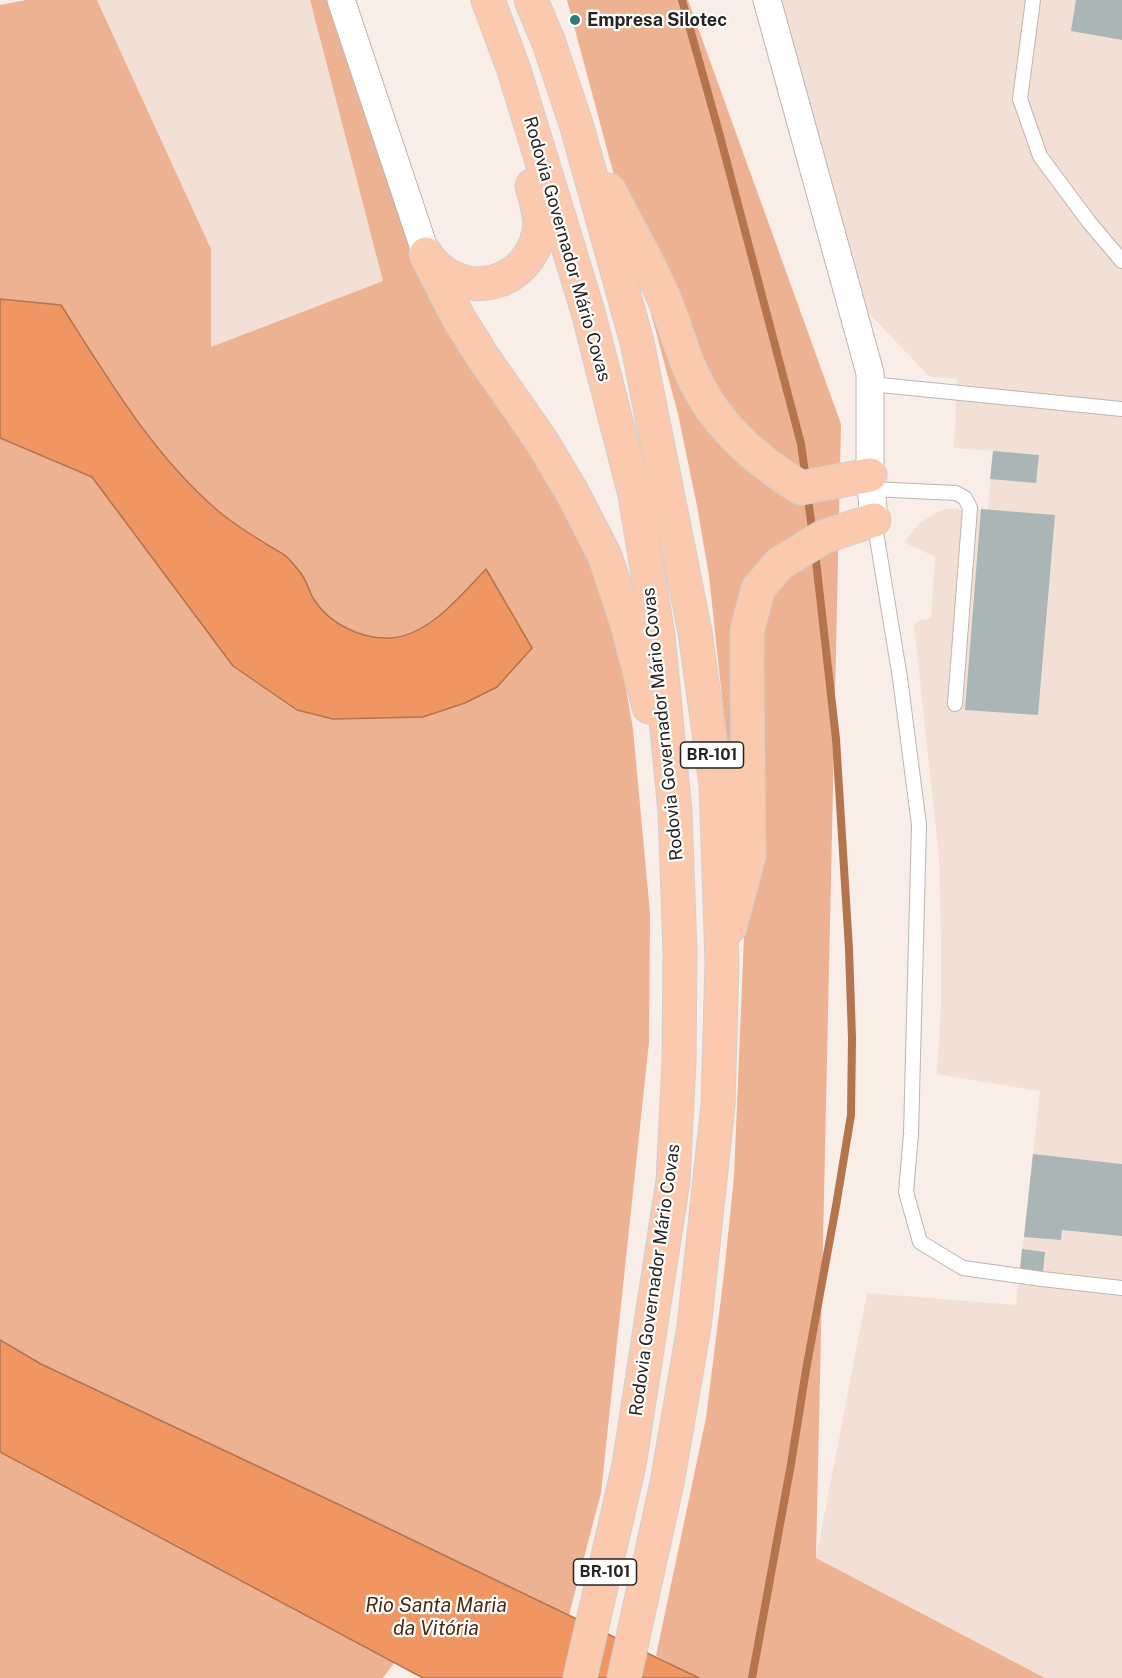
<!DOCTYPE html>
<html>
<head>
<meta charset="utf-8">
<style>
	body { margin:0 }
	canvas { display:block; background:#f8ede7 }
</style>
</head>
<body>
<canvas width="1122" height="1678"></canvas>
<script>
const ctx = document.querySelector('canvas').getContext('2d');
ctx.lineJoin = 'round';
function paint(path, color) {
  ctx.fillStyle = color;
  ctx.fill(path, 'evenodd');
}
function stroke(path, color, width, dash) {
  ctx.strokeStyle = color;
  ctx.lineWidth = width;
  ctx.lineCap = dash ? 'butt' : 'round';
  ctx.setLineDash(dash || []);
  ctx.stroke(path);
}
function drawText(font, color, halo, rows, align = 'center') {
  ctx.font = font + ' "Public Sans",sans-serif';
  ctx.lineWidth = 4.5;
  ctx.setLineDash([]);
  ctx.textBaseline = 'middle';
  ctx.strokeStyle = halo;
  ctx.fillStyle = color;
  for (const [text, x, y, turn = 0] of rows) {
    ctx.save();
    ctx.translate(x, y);
    ctx.rotate((+turn || 0) * Math.PI / 180);
    ctx.textAlign = isNaN(turn) ? turn : align;
    if (halo) ctx.strokeText(text, 0, 0);
    ctx.fillText(text, 0, 0);
    ctx.restore();
  }
}
const built = new Path2D(`
	M97,0H310L383,281L211,347V249Z
	M769,0H1122V1678H1045L816,1558L867,1293L1016,1305L1040,1091L937,1074L941,1005V936L939,857L914,625L920,620L931,618L935,557L904,542L920,523L937,512L947,509L988,510L993,451L954,448L957,379L930,377L852,296Z`);
const green = new Path2D(`
	M26,0H97L211,249V347L383,281L310,0H328L421,256L608,586L633,729L650,913L649,1042L601,1493L569,1615L41,1364L0,1340V438L92,477L233,666L423,717L486,569C461,595 427,637 388,638C361,639 330,624 314,601C310,594 309,587 305,580C302,573 294,565 289,559C282,553 273,548 266,544C250,534 232,523 217,510C152,454 107,377 61,306L0,299V5Z
	M567,0H688L841,424L816,1558L1045,1678H699L656,1656L706,1418L724,1274L734,1177L745,913L709,576L697,506L678,414Z
	M0,1452L394,1663L383,1678H0Z`);
const water = new Path2D(`
	M0,299L61,305C107,377 152,454 217,510C232,523 250,534 266,544C273,548 283,553 289,559C294,565 302,573 305,580C309,587 310,595 315,601C330,624 361,639 389,638C428,637 461,595 486,569L532,648L497,687L465,703L423,717L333,719L297,710L233,666L92,477L0,438Z
	M0,1340L41,1364L344,1507L699,1678H423L0,1452Z`);
const stream = new Path2D(`
	M682,0L720,136L801,444L806,479
	M807,492L813,536
	M752,1678L791,1464L806,1370L836,1206L851,1115L852,1038L849,949L836,739L815,552`);
const building = new Path2D(`
	M1076,0H1122V40L1071,31Z
	M993,451L1039,455L1036,483L990,479Z
	M981,509L1055,515L1038,715L965,710Z
	M1033,1154L1122,1164V1236L1062,1230L1061,1240L1024,1237Z
	M1022,1249L1045,1252L1043,1272L1020,1270Z`);
const lane = new Path2D(`
	M1033,0L1020,99L1040,156L1089,222L1122,261
	M870,384L1122,409
	M871,489L956,493L965,498L970,508L955,704
	M874,520L900,678L919,825L911,1134L906,1192L920,1242L963,1268L1042,1279L1122,1288`);
const street = new Path2D(`
	M341,0L426,254
	M767,0L870,373V475L874,520`);
const highway = new Path2D(`
	M488,0L514,70L588,312L635,495L658,635L675,812L680,952L679,1061L673,1181L629,1465L580,1678
	M531,0L549,43L577,127L637,342L695,632L716,784L722,961L718,1105L694,1327L667,1483L624,1678
	M609,190C627,225 647,260 663,296C675,323 681,352 694,378C716,426 757,461 801,488L870,475
	M426,254L458,317L483,357L541,440L572,492L605,556L627,623L649,707
	M429,259C464,302 528,286 539,232C542,217 536,201 532,186
	M730,927L749,855L747,685V631L758,589L779,564L823,537L874,520`);
const markers = [
	[575,20,6,"#307979"]
];
const shields = [
	[712,755,63],
	[605,1572,63]
];
const shieldNames = [
	["BR-101",712,755],
	["BR-101",605,1572]
];
const poiNames = [
	["Empresa Silotec",587,20]
];
const streetNames = [
	["Rodovia Governador Mário Covas",567,249,74],
	["Rodovia Governador Mário Covas",663,724,-96],
	["Rodovia Governador Mário Covas",655,1280,-82]
];
const waterNames = [
	["Rio Santa Maria",436,1606],
	["da Vitória",436,1629]
];
paint(built, '#f2e0d6');
paint(green, '#edb292');
paint(water, '#ef9662');
stroke(water, '#b3744e', 1.5);
stroke(stream, '#b3744e', 8);
paint(building, '#aab6b6');
stroke(lane, '#bfb4af', 16);
stroke(street, '#bfb4af', 29);
stroke(highway, '#cfcfce', 35);
stroke(lane, '#fff', 14);
stroke(street, '#fff', 27);
stroke(highway, '#fbc9ae', 33);
for (const [x, y, r, color] of markers) {
  const dot = new Path2D();
  dot.arc(x, y, r, 0, 2 * Math.PI);
  ctx.fillStyle = color;
  ctx.fill(dot);
  stroke(dot, '#fff', 2);
}
for (const [x, y, w] of shields) {
  const box = new Path2D();
  box.roundRect(x - w / 2, y - 13, w, 26, 4.5);
  ctx.fillStyle = '#fff';
  ctx.fill(box);
  stroke(box, '#262320', 1.5);
}
drawText('bold 16px', '#262320', null, shieldNames);
drawText('bold 18px', '#262320', '#fff', poiNames, 'left');
drawText('18px', '#262320', '#fff', streetNames);
drawText('italic 20px', '#4d2913', '#fff', waterNames);
</script>
</body>
</html>
